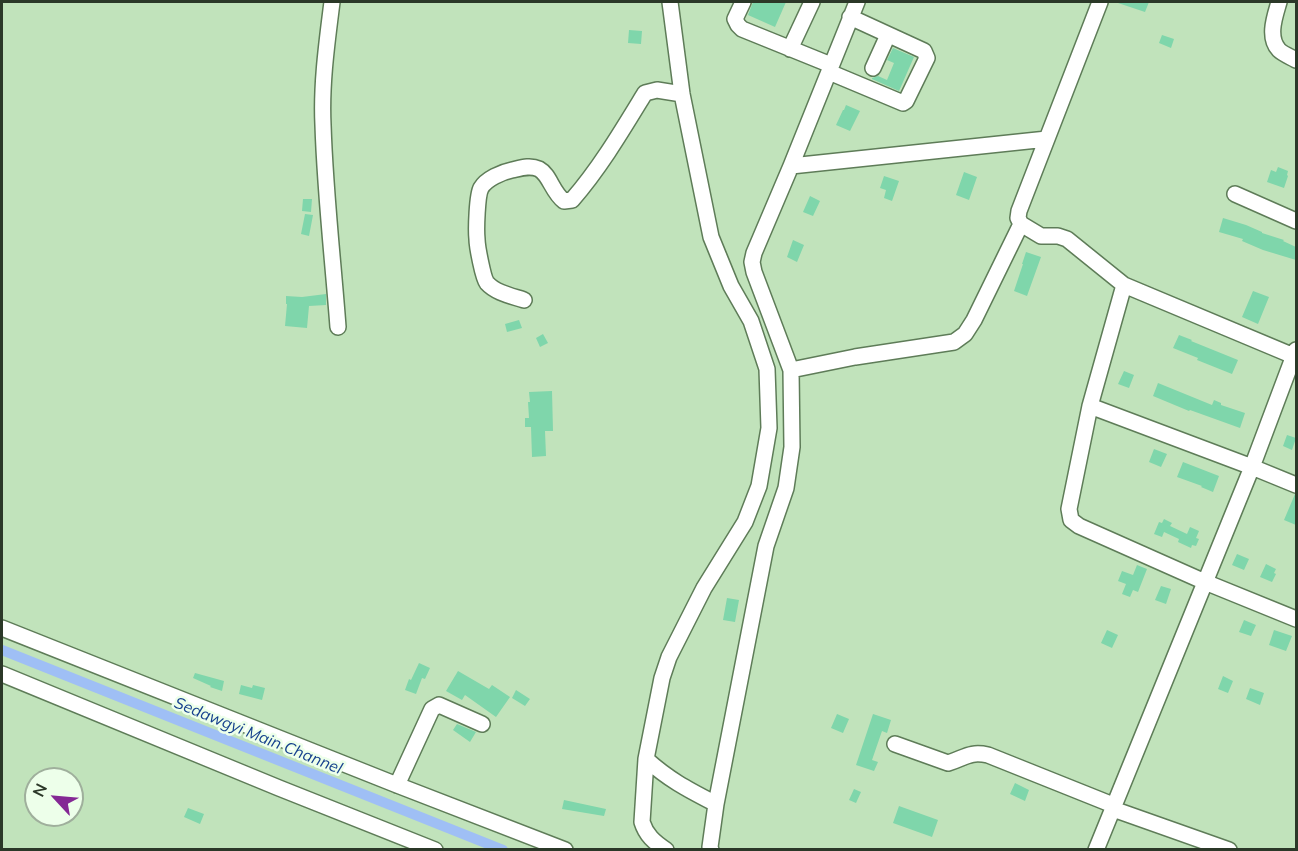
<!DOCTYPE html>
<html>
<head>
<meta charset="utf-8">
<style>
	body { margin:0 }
	#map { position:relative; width:1298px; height:851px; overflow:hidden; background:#c1e3bb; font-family:Mulish,sans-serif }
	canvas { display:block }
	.frame { position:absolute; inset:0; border:3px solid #2b3828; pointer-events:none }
	.north { position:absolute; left:24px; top:767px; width:60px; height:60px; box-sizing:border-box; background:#edffea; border:2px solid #9faf9c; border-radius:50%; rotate:296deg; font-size:16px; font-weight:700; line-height:24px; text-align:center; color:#2b3828 }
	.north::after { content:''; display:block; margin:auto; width:21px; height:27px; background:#842894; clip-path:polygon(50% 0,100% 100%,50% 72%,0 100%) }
</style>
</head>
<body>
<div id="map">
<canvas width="1298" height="851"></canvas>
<div class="frame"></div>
<div class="north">N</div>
</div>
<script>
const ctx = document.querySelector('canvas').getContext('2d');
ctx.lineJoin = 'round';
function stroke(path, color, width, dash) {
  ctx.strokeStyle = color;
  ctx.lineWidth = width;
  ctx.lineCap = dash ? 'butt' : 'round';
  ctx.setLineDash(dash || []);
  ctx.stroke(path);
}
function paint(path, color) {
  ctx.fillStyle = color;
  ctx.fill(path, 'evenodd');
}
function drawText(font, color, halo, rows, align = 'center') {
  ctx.font = font + ' Mulish,sans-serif';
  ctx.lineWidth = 5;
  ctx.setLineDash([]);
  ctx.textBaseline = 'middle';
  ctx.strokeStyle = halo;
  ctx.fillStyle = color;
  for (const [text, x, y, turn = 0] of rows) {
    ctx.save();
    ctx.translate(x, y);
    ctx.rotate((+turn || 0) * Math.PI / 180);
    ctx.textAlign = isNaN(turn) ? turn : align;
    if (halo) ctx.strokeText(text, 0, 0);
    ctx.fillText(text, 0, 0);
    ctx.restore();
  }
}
const canal = new Path2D(`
	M2,650L503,850`);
const building = new Path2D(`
	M753,2H786L775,27L748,15Z
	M1118,2H1149L1145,12L1118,3Z
	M629,30L642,31L641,44L628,43Z
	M1162,35L1174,39L1171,48L1159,43Z
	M893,48L914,57L899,91L872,79V78L878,76L887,80L894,63L887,60Z
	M846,105L860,111L850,131L836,125L843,110H844Z
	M1278,167L1288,171L1287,175L1288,176L1284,188L1267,182L1271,170L1276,172Z
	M964,172L977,177L969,200L956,195Z
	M884,176L899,181L892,201L884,198L886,190L880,188Z
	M810,196L820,201L813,216L803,212Z
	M303,199H312L311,212L302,211Z
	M305,214L313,215L309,236L301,234Z
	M1223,218L1246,225L1262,232V233L1284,240L1283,241L1296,247V260L1263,250L1242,241L1243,239L1219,232Z
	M793,240L804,245L797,262L787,257Z
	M1026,252L1041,257L1027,296L1014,291L1023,264H1022Z
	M1253,291L1269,297L1258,324L1242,317Z
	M326,294V305L309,306L307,328L285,326L287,304H286V296L302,297Z
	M519,320L522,328L507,332L505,324Z
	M543,334L548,343L540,347L536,338Z
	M1179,335L1192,340L1191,341L1238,360L1232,374L1197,360L1198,358L1173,348Z
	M1124,371L1134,375L1129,388L1118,384Z
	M1158,383L1212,405L1214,400L1221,403V405L1245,413L1240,428L1190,410L1189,411L1153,396Z
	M552,391L553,431H545L546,456L532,457L531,427H525V418H529L528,402H530L529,392Z
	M1287,435L1296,438L1292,450L1283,446Z
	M1154,449L1167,454L1161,467L1149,462Z
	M1183,462L1219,476L1213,492L1201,487L1202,486L1177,477Z
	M1295,494L1296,495V525L1284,520Z
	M1164,519L1172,523L1170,526L1187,534L1190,527L1199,531L1196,538L1199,539L1196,546L1192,545L1191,548L1178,542L1179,539L1164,532L1162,537L1154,534L1159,522L1162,523Z
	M1237,554L1249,559L1244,570L1232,565Z
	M1266,564L1276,569L1274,573L1276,574L1272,582L1260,577Z
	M1137,565L1147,569L1138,592L1133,590L1130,597L1122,594L1126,584L1118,581L1122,571L1133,575Z
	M1161,586L1171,589L1166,604L1155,600Z
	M727,598L739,600L735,622L723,620Z
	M1244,620L1256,625L1251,636L1239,632Z
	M1107,630L1118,635L1112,648L1101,643Z
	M1274,630L1292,636L1286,651L1269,645Z
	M419,663L430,668L425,679L422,678L416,694L405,690L409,679L411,680Z
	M458,671L489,689L492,685L510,697L496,717L465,695L462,700L446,691Z
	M195,673L224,681L222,691L210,687L211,686L193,678Z
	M1223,676L1233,681L1228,693L1218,689Z
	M241,685L252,688L253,685L265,688L262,700L239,694Z
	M1250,688L1264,693L1260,705L1246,699Z
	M516,690L530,699L525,706L512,698Z
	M837,714L849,719L843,733L831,728Z
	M873,714L891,720L887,733L882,731L872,760L878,762L874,771L856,765Z
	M457,724L476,732L470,742L453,730Z
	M1015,783L1029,790L1025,801L1010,794Z
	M854,789L861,792L856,803L849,800Z
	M564,800L606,809L604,816L562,809Z
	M899,806L938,820L932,837L893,823Z
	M188,808L204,814L200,824L184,817Z`);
const minor = new Path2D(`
	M332,2C327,42 321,84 323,125C325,192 333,260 338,327
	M743,2L735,19L738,25L742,29L831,65
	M1100,2L1019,211L1018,218L1021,224L1041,236H1058L1067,239L1124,285L1090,406L1069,509L1071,520L1079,526L1205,582L1296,619
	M1279,2C1275,16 1267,37 1279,50C1283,54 1291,57 1296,60
	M790,49L812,2
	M873,68L888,35
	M829,72L903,103L906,101L927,58L924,51L850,17
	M791,166L1047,139
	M1235,194L1296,221
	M1124,285L1296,357
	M524,300C512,296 496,293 487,283C483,278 477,246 477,239C476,230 477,195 481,188C486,179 502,172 512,170C521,168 530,165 539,169C550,175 552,192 564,201L572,200C600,168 623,129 645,93L657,90L682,94
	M791,370L855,357L954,342L965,334L974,320L1021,224
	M1090,406L1252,467L1296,485
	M2,628L397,785L565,850
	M2,674L279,788L435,850
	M895,744L948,763C965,758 969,751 988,755L1113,805
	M646,759C669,780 689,790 716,804
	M397,785L432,709L439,705L482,724
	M1113,809L1229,850
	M666,850C654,842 646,835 642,822L646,759L662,678L669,657L704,588L745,522L759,486L769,428L767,369L751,321L731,286L711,237L682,94L670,2
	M711,850L710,847L716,804L766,546L786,488L792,447L791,370L754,272L752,262L754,253L791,166L857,2
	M1096,850L1252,467L1296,350`);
const waterNames = [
	["Sedawgyi Main Channel",258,736,22]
];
stroke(canal, '#9fbff5', 10);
paint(building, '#7fd6ab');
stroke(minor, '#5e7c58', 18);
stroke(minor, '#fff', 15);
drawText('italic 16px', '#15408d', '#edffea', waterNames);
</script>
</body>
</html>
